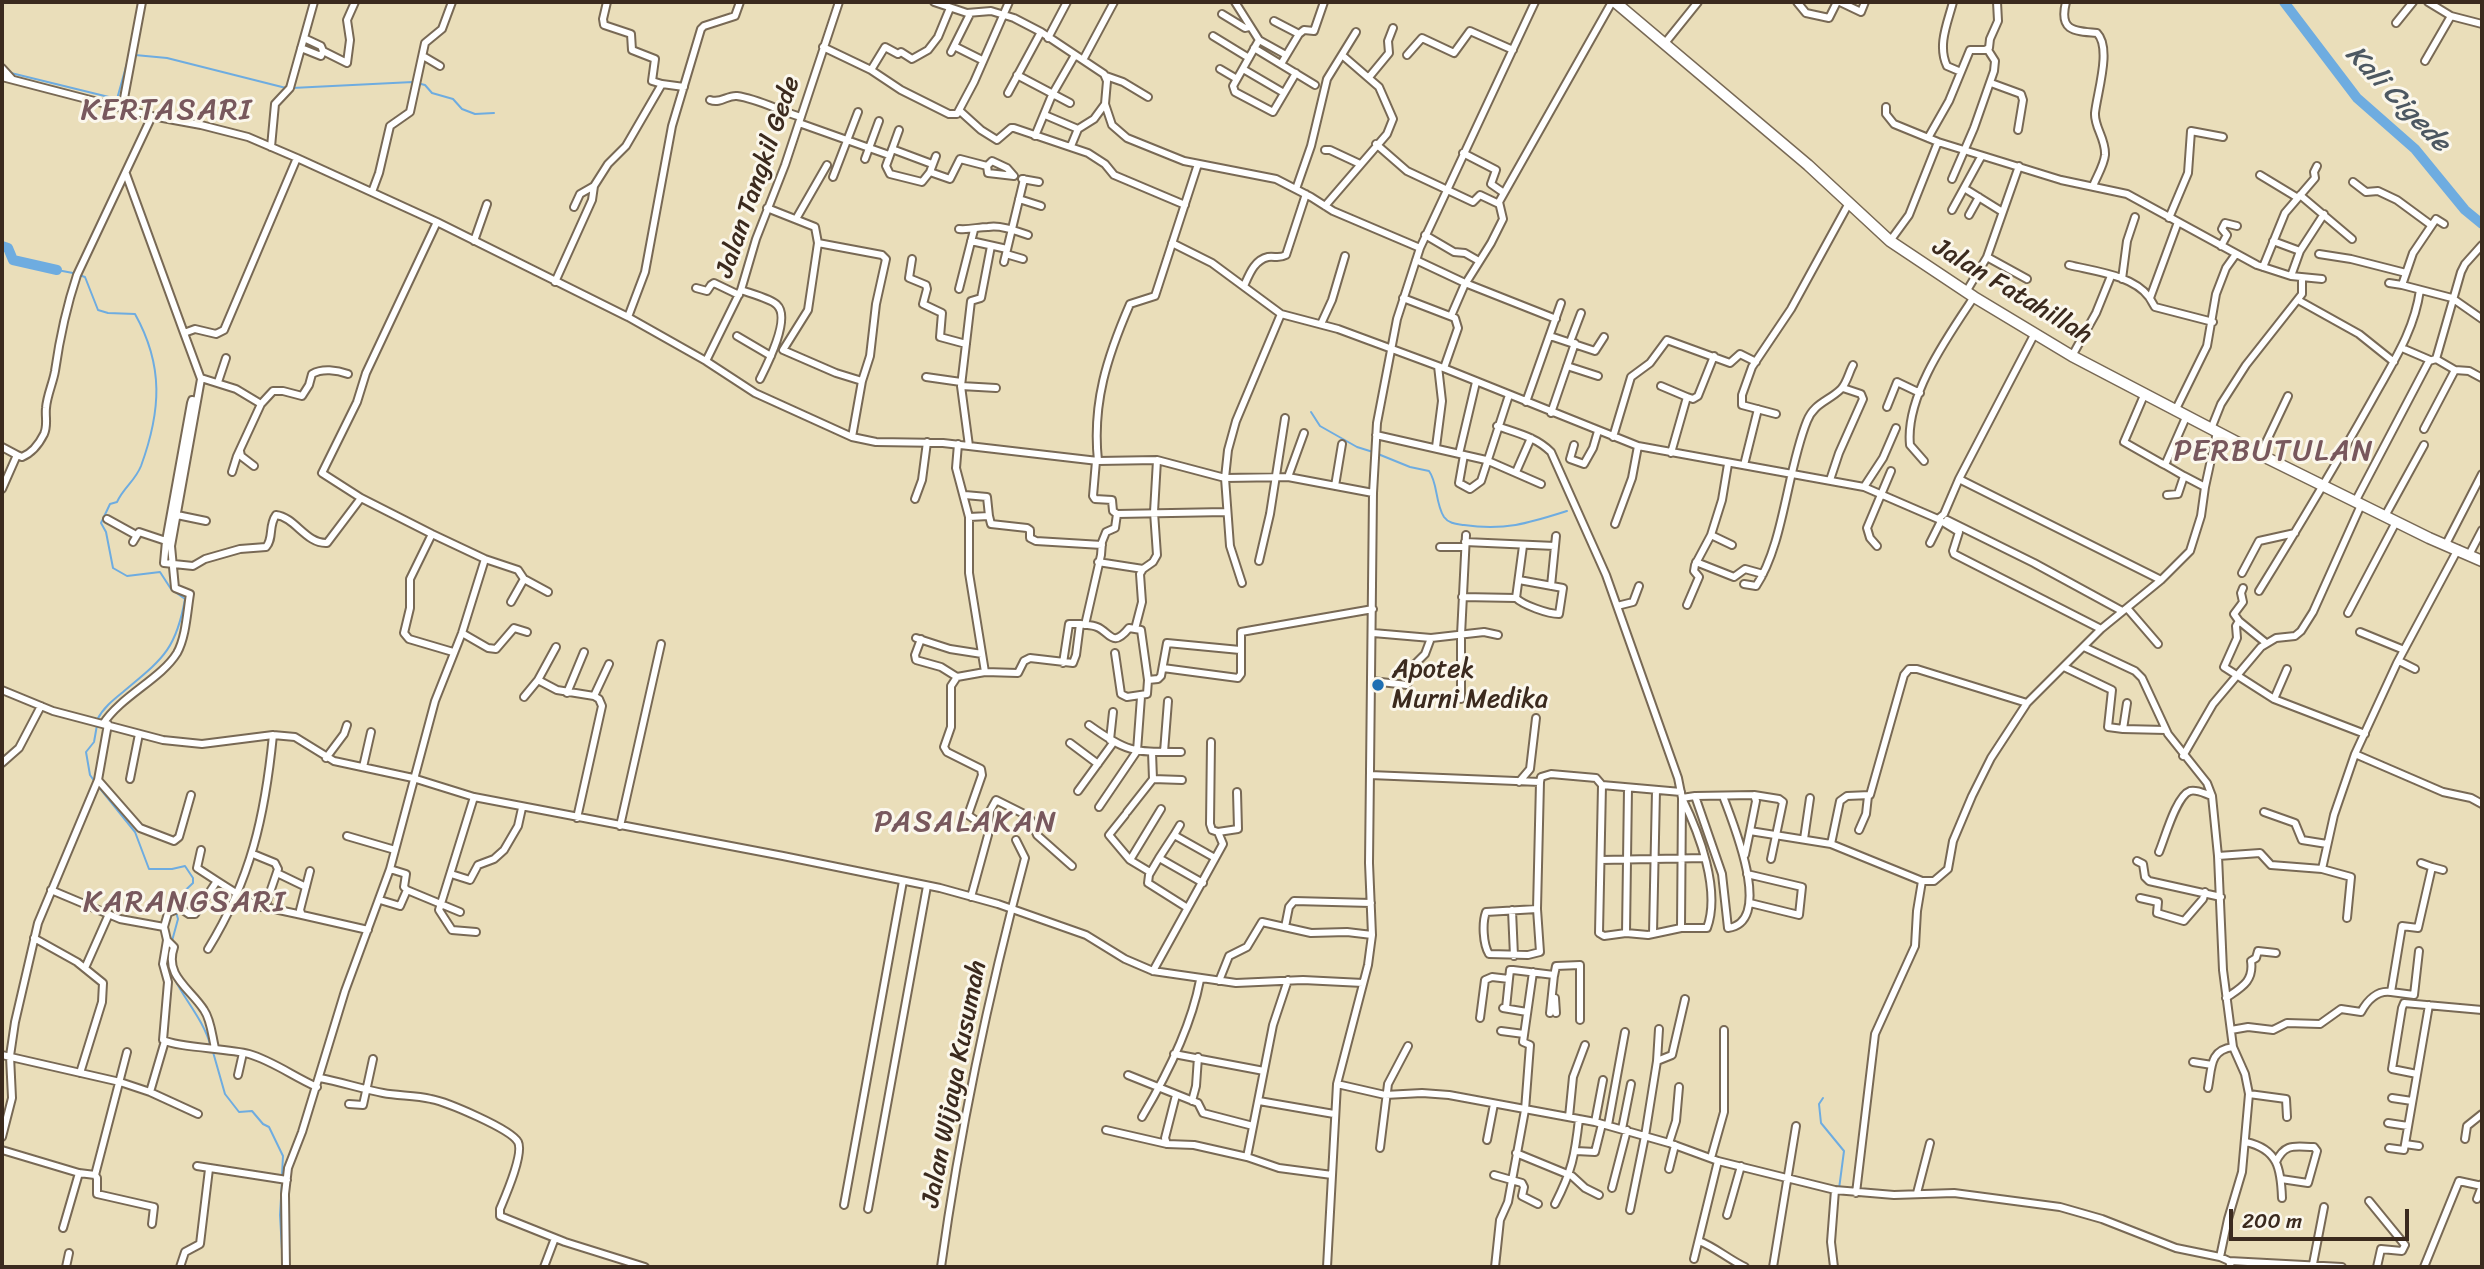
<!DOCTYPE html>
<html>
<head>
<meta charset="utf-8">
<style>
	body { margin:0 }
	#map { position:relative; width:2484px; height:1269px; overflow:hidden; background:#eadeba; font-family:Sriracha,sans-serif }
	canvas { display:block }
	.frame { position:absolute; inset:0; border:4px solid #3b2a1e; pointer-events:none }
	.scale { position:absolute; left:2229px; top:1209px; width:180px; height:32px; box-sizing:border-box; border:4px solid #3b2a1e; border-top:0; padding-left:9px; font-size:21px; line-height:24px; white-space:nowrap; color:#3b2a1e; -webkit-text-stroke:5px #fbf7ec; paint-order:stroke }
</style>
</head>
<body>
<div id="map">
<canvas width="2484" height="1269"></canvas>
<div class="frame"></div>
<div class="scale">200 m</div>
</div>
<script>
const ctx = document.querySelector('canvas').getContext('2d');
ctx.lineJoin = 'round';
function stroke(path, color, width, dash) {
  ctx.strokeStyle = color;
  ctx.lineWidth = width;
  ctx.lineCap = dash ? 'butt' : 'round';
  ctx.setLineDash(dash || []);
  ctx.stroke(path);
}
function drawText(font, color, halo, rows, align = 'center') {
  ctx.font = font + ' Sriracha,sans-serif';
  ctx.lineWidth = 6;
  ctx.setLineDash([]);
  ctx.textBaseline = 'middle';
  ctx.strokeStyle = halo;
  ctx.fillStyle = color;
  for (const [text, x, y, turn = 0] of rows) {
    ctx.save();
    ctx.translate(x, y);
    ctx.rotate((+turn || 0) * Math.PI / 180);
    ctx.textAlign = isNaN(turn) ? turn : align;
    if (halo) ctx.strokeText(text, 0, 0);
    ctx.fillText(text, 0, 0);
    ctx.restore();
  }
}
const stream = new Path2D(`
	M135,55L167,58L286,88
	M2,63L11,73L117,99L129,56
	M292,88L413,82L425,85L432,93L453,99L462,109L475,114L494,113
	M57,270L73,273
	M79,275L85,277L98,310L108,313L135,314C164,366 161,411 141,466C135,481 124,487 117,502L110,504L101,523L106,532L113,568L127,576L160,572L171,589L185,599C176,651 161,660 123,692C113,700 103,708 97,720
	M1311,412L1320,426L1357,447L1373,452
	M1378,454L1410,467L1429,471C1438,483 1435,503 1444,517C1449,524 1457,524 1464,525C1505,531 1529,523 1567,511
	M95,782L90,775L86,752L94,742L97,725
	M98,786L135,832L149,869H172L185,866L193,878V883L174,901L175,907
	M172,941L178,919L176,912
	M167,962C177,993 202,1014 211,1047
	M213,1052L225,1094L239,1112L252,1111L263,1124L269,1127L283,1156L282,1175
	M1823,1098L1819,1104L1821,1123L1844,1151L1837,1204
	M282,1181L280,1215L283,1267
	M1835,1245V1227`);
const river = new Path2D(`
	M2284,2L2357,98L2415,149L2465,210L2482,224
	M2,246L8,248L13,260L57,270`);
const street = new Path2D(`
	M607,2L603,19L604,25L631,34L632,50L655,59L652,81L662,84
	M934,2L967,13L991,11L1014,18L1041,32L1104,74L1107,81L1105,104L1112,125L1127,138L1184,161L1276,179L1311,197L1333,211L1420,248
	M1235,2L1259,40L1233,86L1235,92L1273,112L1296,73
	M1797,2L1806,13L1829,18L1837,2
	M1840,2L1861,12L1865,2
	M1953,2C1948,22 1937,45 1947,66L1961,72
	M2066,2C2059,30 2072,31 2097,33C2112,48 2097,93 2095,113C2094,127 2106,139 2105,155C2104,165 2097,176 2093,186
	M2428,2L2451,16L2482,24
	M1222,14L1245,28L1249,27
	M1274,21L1299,34
	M2396,23L2413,2
	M1213,36L1249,58
	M304,38L321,46L323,51
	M1048,38L1067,2
	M1259,40L1286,55
	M1665,43L1698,2
	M954,46L982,60
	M823,47L871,70L885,47L898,54L901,52L912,59L928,50L938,37L950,8
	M301,48L321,56L323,51L347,63L350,40L347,20L355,2
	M1254,48L1315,85
	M951,52L970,14
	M1407,55L1422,38L1454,53L1470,31L1513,50
	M423,56L440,66
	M1083,60L1114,2
	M2425,61L2451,16
	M1281,64L1299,34L1304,30L1314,31L1324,2
	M2,68L12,79
	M1220,69L1237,79
	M1243,69L1284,93
	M871,70L901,90L949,114H957L974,82L1009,2
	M1017,75L1070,103
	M1106,76L1123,82L1148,97
	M1370,76L1389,53L1388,41L1393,28
	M2,77L152,116L201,125L248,137L297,158L437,222L628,317L706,361L755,393L852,437L876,442L943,443L1098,461L1157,460L1225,478L1288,477L1373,493
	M1991,83L2021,94L2023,100L2018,130
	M1008,93L1041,32
	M710,100C721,104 727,95 737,96C759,99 779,111 801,117
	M1886,107V114L1894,124L1938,142L2061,180L2127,194L2257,265L2291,276L2322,279
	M122,109L142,2
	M960,111L981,130L997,140L1011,128H1014L1088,153L1105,164L1114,175L1185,205
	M1045,115L1078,129
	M799,123L889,155
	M899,130L886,166L890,174L922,182L930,172L936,156
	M1035,136L1052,95L1075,55
	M1928,138L1949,101L1970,50H1985L1989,48L1990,39L1998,21L1997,2
	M1376,144L1407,171L1473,202L1480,195L1499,204
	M1071,146L1078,129L1094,119L1105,104
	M271,147L275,104L290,88L314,2
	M892,149L932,164
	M1325,150H1330L1360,164
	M1463,153L1496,170L1491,184L1504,193
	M865,159L879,121
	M992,161L1007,168L1014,176L988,173L987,166Z
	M930,172L950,179L960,159L987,166
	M126,174L184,333
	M2260,175L2298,198
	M833,177L858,112
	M1022,179L1039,182
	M1952,179L1974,128L1994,71L1995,61L1988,50
	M2353,182L2366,192L2378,191L2397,200L2431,225
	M1964,188L2001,211
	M1296,189L1311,146L1327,79L1356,32
	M372,192L379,173L390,126L410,112L425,43L442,29L452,2
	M2300,195L2352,239
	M1019,199L1041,206
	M1325,206L1387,134L1393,119L1379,87L1342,55
	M574,207L580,194L594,186L608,164L626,146L662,84L684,87
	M767,208L815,227L818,243L882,255L886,259L876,304L870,356L862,381L852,437
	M1952,210L1981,157
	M1969,215L1979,197
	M2169,218L2188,173L2191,131L2223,137
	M796,219L827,165
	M437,222L366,373L357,402L322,473L361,498L432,534L485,559L518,570L524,579L548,592
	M2444,224L2436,219L2413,253L2402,285L2452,298L2482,319
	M959,229C970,230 978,227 988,227C1002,225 1016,231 1028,235
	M1425,235L1454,252L1465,253L1479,261
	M474,241L487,204
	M971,241L1007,249
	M1890,241L1909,215L1938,142
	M2273,241L2300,251
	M818,243L808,310L783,350L836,373L862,381
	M1172,243L1212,263L1281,314L1338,329L1446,369L1638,446L1864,487L1938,519L1944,514L1959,479L2034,335
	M2221,246L2227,235L2222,229L2225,223L2237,226
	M1006,254L1023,259
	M2319,254L2351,259L2406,273
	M1987,257L2027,279
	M912,259L909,278L926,285L927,289L923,304L942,313L940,337L966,344
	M1416,260L1465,283L1556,319
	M1004,262L1024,179
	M2069,265C2093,271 2133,275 2149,297C2151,300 2153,304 2155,307L2213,322
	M2263,267L2285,213L2315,178L2314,172L2317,166
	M2291,276L2300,251L2324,214
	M2122,279L2127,241L2135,217
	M555,282L592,200L594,186
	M2389,283L2402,285
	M1244,286C1249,275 1254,260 1268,257C1275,256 1279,259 1286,255L1306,194
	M696,288L707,291L711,285L714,283L739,295
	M959,289L974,230
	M741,290C749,293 772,299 777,305C791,318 767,365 760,379
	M1966,292L1987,257L2019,166
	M1403,298L1455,318L1458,328L1444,368
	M2150,298L2178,222
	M2298,300L2359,334L2394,362
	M1451,316L1464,286L1491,243L1503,219L1499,202L1612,2
	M628,317L645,272L672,126L701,29L704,26L735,16L740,2
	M1321,324L1332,300L1345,256
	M737,336L771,356
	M1550,336L1595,351L1604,337
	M1570,342L1581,313
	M2402,348L2430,360
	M2072,356L2096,313L2111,276
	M2436,359L2455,370L2469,371L2482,378
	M706,361L741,290L756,239L785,165L839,2
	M1567,366L1598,376
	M926,377L961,382
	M201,378L236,389L261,404L273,391H283L302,396L309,385L312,374C322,368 337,370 348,374
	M218,382L226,358
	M961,386L996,388
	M1661,386L1687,397L1671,453
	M2145,393L2124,442L2161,463L2165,465L2187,415
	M1687,397L1693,399L1698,396L1714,356
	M197,401L192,400L191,403L166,541L164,563L193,566L205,559L240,549L266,547C274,538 268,526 276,515C295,517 306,544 327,543L361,498
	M1526,402L1561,303
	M1887,407L1897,382L1920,393
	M2176,409L2207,346L2216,294L2226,268L2236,254
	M1551,413L1575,343
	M1776,414L1742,405V395L1752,367L1791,309L1849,203
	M1497,426C1517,433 1536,437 1551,452L1606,575L1678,778L1682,798L1681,928
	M2211,429L2221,404L2246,365L2302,294V278
	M2424,429L2455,370
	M1376,435L1486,460L1541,484
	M1613,437L1631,377L1650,363L1667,340L1730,363L1740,354L1756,362
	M958,444L956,468L969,517V573L985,672L957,677L951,686V727L944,747L947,752L981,769L982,775L968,815L988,829
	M1574,445L1570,459L1584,464L1593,448L1598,431
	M969,446L961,386L971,301L981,298L991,246
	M2,447L17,455
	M1436,447L1442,401L1438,366
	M240,451L241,456L254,466
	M1459,454L1476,382
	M1464,455L1459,483L1470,489L1481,481L1509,395
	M2260,455L2288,396
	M1098,461C1092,403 1107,357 1130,304L1155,296L1198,164
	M1924,461L1910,445C1905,396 1948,336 1974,297
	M1744,465L1758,409
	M2165,465L2184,476
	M232,472L237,456L261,404
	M1516,472L1531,438
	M1288,477L1304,433
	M1959,479L2161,580
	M1830,480L1839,453L1863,399L1861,394L1843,388
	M1335,486L1342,444
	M1864,487L1883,458L1896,428
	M2,489L17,455L22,457C32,453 39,444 44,434C48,425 45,417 46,408C47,395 53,383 55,371C60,336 66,308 77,275L152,116
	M965,495L987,497L989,516
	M2167,495L2178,494L2184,476L2205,487
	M915,499L922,480L927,442
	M2355,502L2429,361L2436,359L2461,272L2465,264L2482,245
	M1117,514L1226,512
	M177,515L206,521
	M2385,516L2424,445
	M969,517L989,516L991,524L1027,528L1030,530V538L1036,541L1102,545
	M107,519L136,535
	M1947,520L2034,563L2122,611
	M1615,524L1632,478L1638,446
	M432,534L410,579V608L404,633L409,639L453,652
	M1711,535L1732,545
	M133,542L139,532L166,541
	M1465,542L1555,546
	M1930,543L1941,521L1959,532L1953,551L1954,554L2101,629
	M1877,546L1870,538L1867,528L1891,471
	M2445,546L2482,474
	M1440,547H1465
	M2469,555L2482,530
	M1259,561L1270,514L1285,418
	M1098,562L1143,569
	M1696,562L1734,577L1745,569L1763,574
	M2242,573L2259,541L2295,533
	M1519,580L1563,588L1559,614C1548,614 1523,605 1516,598L1523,546
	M1242,583L1230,546L1225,478L1228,450L1236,421L1281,314
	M1744,584L1756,586C1784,544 1787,470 1807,421C1814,403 1829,401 1841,389C1847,383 1849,372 1853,365
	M1551,586L1556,536
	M2243,588L2241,593L2243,602L2234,614L2239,621L2236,626L2237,638L2224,667L2274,699L2365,734
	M2259,591C2298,528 2335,466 2371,402C2391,365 2414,333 2420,290
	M1462,597L1516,598
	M511,602L524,579
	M1687,605L1699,577L1694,571L1695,565L1711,535L1722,500L1728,464
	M1617,606L1633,602L1639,586
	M2127,608L2158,644
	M2348,613L2396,522
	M2239,621L2266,643
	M1085,625L1101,555L1102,542L1106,532L1115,528L1117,514L1113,511L1112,500L1095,499L1093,496L1096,461
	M1135,629L1142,602L1140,574L1143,569L1153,562L1157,555L1154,512L1157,460
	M2360,632L2404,650
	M462,633L488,648L496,649L514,628L527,632
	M1373,633L1431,638L1484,632L1498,635
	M916,638L950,649L982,654
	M921,639L915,655L916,660L941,667L957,677
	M556,647L538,680L557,690L594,696L599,699L602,706L577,818
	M2084,647L2135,671L2142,678L2168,734L2207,783L2212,796L2218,856L2223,970L2233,1047L2245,1074L2249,1094L2242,1172L2228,1219L2220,1257L2229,1261L2231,1267
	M1115,653L1121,694L1127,697L1147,694L1148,680L1158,679L1161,676L1167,643L1240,650
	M2399,661L2415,669
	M1063,663L1069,624H1080
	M2064,667L2112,690L2108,727L2123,729L2127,703
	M1163,668L1238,678L1241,674V632L1373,609
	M985,672L1018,673L1024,661L1030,658L1073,663L1076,655L1080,624C1085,625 1092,625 1097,627C1110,632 1112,649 1129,628L1141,630L1148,680
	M1372,681L1407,685L1415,664L1425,654L1431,638
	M2,690L53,711L163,740L202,744L273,735L295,737L334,761L413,778L474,797L783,856L940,888L998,904L1086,935L1125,959L1153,971L1236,983L1303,980L1363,983
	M567,693L584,652
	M594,696L609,664
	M524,697L538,680
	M1461,699V635L1466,535
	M2274,699L2287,669
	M103,724C121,696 161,679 177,653C186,637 187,612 190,594L175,588L171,546L201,379L184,333L195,329L216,334L224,330L297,158
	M1089,725C1128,753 1133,752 1181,752
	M2123,729L2166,730
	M1110,740L1113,712
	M1070,743L1098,764
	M1164,752L1168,701
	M2355,754L2443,792L2471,798L2482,804
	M2183,756L2213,704L2261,647L2276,638L2295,636L2301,631L2313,612L2361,505
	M326,758L344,734L347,725
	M2,763L19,748L41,706
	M363,767L371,732
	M1370,775L1540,782L1541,777L1551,774L1596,778L1602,785L1681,792
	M130,779L139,734
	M1153,779L1182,780
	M98,780L140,828L174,841L179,837L191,795
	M1519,782L1530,769L1536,718
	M1602,785L1599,933L1604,936L1626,933L1648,935L1681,928H1707C1721,890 1699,833 1682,798L1695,796
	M1078,791L1113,743
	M1754,795L1779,799L1783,802L1771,859
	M1723,796C1732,821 1775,922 1728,928L1722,874L1695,796L1754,795L1756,801L1750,831
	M474,797L439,910L452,930L476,932
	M1099,807L1137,751L1141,697
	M1127,812L1153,779L1152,752
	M2264,812L2295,823L2302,840L2327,844
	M1125,815L1109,835L1130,860L1150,872
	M620,826L661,644
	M1859,830L1866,814L1868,796
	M1218,832L1238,829L1237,792
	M1174,835L1180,825
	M347,836L395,850
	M1804,839L1810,798
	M1831,844L1922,881
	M201,850L197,868L217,881L195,914H189L180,908L168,913L164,927L167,940L163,964L168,982L163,1040C179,1048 227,1048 249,1054C273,1061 294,1077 317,1087
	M2159,852C2165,838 2176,796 2190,791C2197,789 2205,794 2212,796
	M1745,855L1750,831L1831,844L1840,801L1847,796L1870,795L1904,675L1909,669H1917L2027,703
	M2218,856L2260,853L2271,865L2322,869L2334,815L2355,754L2397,663L2458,549
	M1159,858L1174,835L1215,858
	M1130,860L1161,809
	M1601,860L1705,858
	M2137,861L2143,864L2145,877L2149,881L2221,897
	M2432,867L2443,870
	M390,869L406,874L404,887L407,890L460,912
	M2322,869L2351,877L2347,918
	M310,871L300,910L302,915L368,930
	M277,873L306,887
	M451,874L470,880L478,865L494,859L504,850L518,826L522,808
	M1747,874L1802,887L1799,915L1750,903
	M217,881L258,907H265L278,869L275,863L253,854
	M51,890L120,919L164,927
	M971,897L988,835L990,811L996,800L1026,815L1031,820L1037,835L1072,866
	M2140,898L2158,902L2157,913L2184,921L2203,899L2205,892
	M380,900L400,906L407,890
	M265,907L302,915
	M1186,907L1148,883L1149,875L1159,858L1203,883
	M1537,909L1486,912C1482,923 1483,944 1489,954L1528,955L1540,952L1537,909L1540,782
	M1512,910L1514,956
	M1285,927L1289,907L1294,901L1371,903
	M1626,933L1628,788
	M1653,934L1656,790
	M34,938L77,962L103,983L102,1002L80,1073
	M167,940L174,947C164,976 190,988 204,1010C211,1020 212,1036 215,1048
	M208,949C251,879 265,816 273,735
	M85,968L109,914
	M1153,971L1223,844L1218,832L1212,830L1210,824L1211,742
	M1554,976L1556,966L1580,965V1020
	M1219,981L1229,956L1247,947L1262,922L1311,933L1347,932L1372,935
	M2391,992L2414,995L2419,951
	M1555,998L1556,1013
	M2226,998C2242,987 2254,981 2251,961L2256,958L2258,951L2276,953
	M1503,1008L1527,1012
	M1506,1008L1509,979
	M1480,1018L1485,980L1492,977L1509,979L1510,970H1513L1554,975L1550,1013
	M2231,1030L2248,1027L2273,1030L2287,1023L2320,1024L2341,1009L2361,1012C2367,1001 2377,990 2391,992L2402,926L2418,928L2432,867L2421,863
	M1501,1031L1524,1034
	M1174,1054L1264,1071
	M2,1055L120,1082L150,1092L198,1114
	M1657,1061L1659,1029
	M2193,1062L2212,1065
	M2417,1074L2392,1069L2402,1008L2404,1003L2482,1010
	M238,1075L243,1053
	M1128,1075L1198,1103L1203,1113L1253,1126
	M320,1078C341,1082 362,1089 383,1093C399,1096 415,1095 431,1099C447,1102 511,1129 518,1142C524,1154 505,1197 500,1209V1216L565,1242L645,1267
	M1337,1084L1385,1095L1422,1093L1449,1095L1595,1122L1669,1143L1718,1161L1835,1190L1894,1195L1954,1193L2060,1207L2102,1219L2176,1248L2220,1257
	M2208,1088C2212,1068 2209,1050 2233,1047
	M150,1092L165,1041
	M2249,1094L2286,1099L2287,1117
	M2392,1098L2412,1101
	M1192,1101L1196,1086L1198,1057
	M1259,1101L1334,1114
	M349,1104L363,1105L373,1059
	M1142,1117C1167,1075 1191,1028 1200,980
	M1569,1117L1573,1077L1585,1045
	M1595,1122L1603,1080
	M2388,1123L2408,1126
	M1608,1125L1625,1032
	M1622,1129L1631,1084
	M1106,1130L1167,1144L1194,1145L1247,1157L1279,1168L1332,1175
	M2,1137L12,1098L10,1056L15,1022L38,923L98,780L108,724
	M2465,1139L2467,1126L2482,1114
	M1487,1140L1494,1104
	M2246,1142C2278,1149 2281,1169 2282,1198
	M1669,1143L1676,1121L1679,1087
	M1167,1144L1165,1138L1176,1095
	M2405,1144L2419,1146
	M1380,1148L1388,1084L1408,1046
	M2389,1148L2404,1150L2429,1005
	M2,1150L79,1173L95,1175L127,1052
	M1576,1151L1595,1152L1602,1124
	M1516,1153L1572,1176L1585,1188L1599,1195
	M1247,1157L1273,1025L1288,980
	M1711,1158L1724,1112V1030
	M2276,1162C2285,1142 2296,1147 2314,1147L2317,1151L2308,1183L2281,1179
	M197,1166L287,1180
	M1669,1169L1675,1145
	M95,1175L97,1178V1194L154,1207L152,1224
	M1494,1175L1522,1183L1524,1187L1522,1196L1538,1204
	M1612,1188L1627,1130
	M1856,1193L1875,1034L1915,946L1917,911L1922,881H1934L1948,869L1953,841L1972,796L1991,758L2027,703L2101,629L2161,580L2190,551L2201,516L2205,487L2217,432
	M1917,1193L1930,1143
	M2477,1199L2482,1186
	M2369,1201L2405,1245L2402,1251L2381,1249L2377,1267
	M1555,1204C1572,1171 1575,1155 1579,1119
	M844,1205L903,881
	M868,1209L927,886
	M1630,1210L1645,1136L1657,1061L1672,1055L1685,999
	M1727,1215L1741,1166
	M63,1228L79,1173
	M1699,1241C1715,1247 1728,1259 1745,1267
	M1694,1259L1718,1161
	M2229,1261L2342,1267
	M2313,1264L2324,1207
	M66,1267L69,1253
	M180,1267L185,1252L200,1244L209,1169
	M286,1267L285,1194L288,1168L302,1132L345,991L390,869L435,701L462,633L485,559
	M544,1267L555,1238
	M941,1267C960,1129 989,992 1025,858L1016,840
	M1327,1267L1337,1084L1368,965L1372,935L1369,863L1373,493L1377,423L1397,319L1420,248L1535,2
	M1495,1267L1500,1220L1508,1202L1525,1110L1530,1045L1523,1042L1533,972
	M1773,1267L1796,1126
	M1834,1267L1831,1242L1835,1190
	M2424,1267L2459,1181L2482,1186V1184`);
const secondary = new Path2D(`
	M1615,2L1808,165L1890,241L1974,297L2072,356L2269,459L2429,538L2482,561`);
const markers = [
	[1378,685,7,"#1f6fb2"]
];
const streetNames = [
	["Jalan Tangkil Gede",759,177,-71],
	["Jalan Fatahillah",2012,292,31],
	["Jalan Wijaya Kusumah",955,1084,-79]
];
const poiNames = [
	["Apotek",1392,670],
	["Murni Medika",1392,700]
];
const waterNames = [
	["Kali Cigede",2397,99,46]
];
const quarterNames = [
	["KERTASARI",167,111],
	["PERBUTULAN",2274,452],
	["PASALAKAN",966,823],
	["KARANGSARI",185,903]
];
stroke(stream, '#6eace0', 2);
stroke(river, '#6eace0', 10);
stroke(street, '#786955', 10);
stroke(secondary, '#786955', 13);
stroke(street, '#fff', 6);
stroke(secondary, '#fff', 10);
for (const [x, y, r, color] of markers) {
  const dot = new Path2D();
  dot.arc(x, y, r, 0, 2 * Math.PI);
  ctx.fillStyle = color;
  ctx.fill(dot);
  stroke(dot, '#fbf7ec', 2.5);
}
drawText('26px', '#3b2a1e', '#fbf7ec', streetNames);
drawText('26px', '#3b2a1e', '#fbf7ec', poiNames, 'left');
drawText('italic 28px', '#4d5862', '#fbf7ec', waterNames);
ctx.letterSpacing = '2px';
drawText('30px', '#78585d', '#fbf7ec', quarterNames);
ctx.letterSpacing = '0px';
</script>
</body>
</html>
